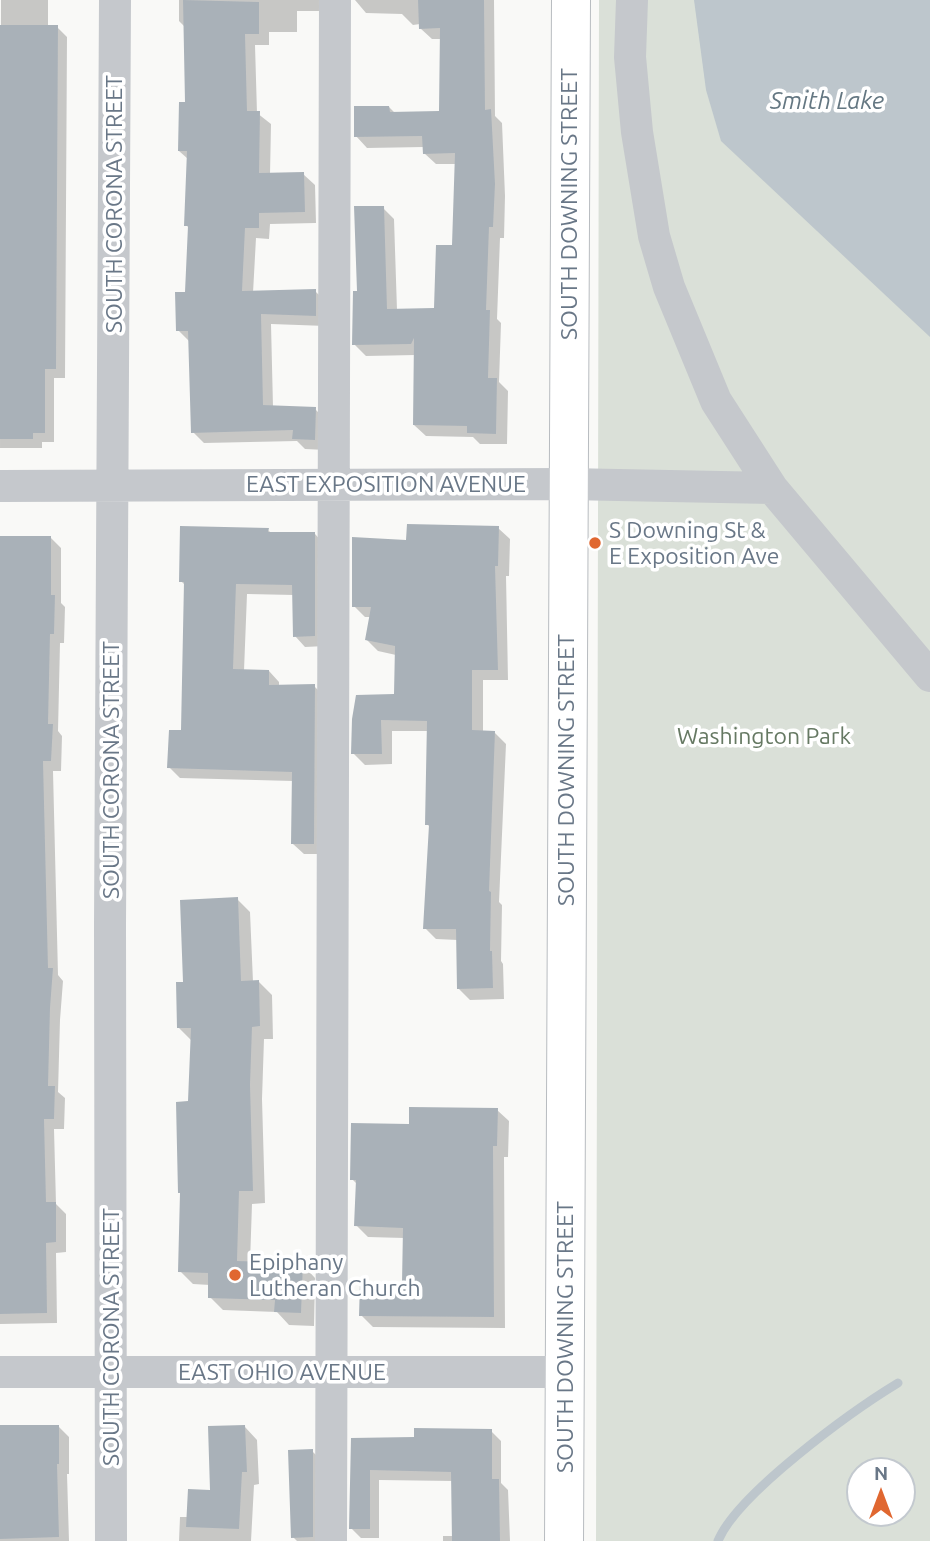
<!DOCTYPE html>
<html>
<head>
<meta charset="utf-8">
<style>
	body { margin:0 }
	#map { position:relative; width:930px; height:1541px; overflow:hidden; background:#f9f9f7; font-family:Ubuntu,sans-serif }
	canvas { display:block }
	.north { position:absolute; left:846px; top:1457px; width:70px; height:70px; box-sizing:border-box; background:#fff; border:2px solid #c3c9cf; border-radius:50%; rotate:0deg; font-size:19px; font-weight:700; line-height:28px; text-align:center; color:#697787 }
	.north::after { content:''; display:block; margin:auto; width:24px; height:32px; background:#e06730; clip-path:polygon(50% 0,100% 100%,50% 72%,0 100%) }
</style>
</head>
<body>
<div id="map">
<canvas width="930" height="1541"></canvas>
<div class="north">N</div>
</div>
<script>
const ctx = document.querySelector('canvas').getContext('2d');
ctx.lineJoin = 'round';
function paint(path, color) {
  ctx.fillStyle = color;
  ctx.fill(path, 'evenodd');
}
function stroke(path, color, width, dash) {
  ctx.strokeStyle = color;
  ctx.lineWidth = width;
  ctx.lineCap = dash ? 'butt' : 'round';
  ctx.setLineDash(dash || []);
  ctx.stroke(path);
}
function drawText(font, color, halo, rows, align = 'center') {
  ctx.font = font + ' Ubuntu,sans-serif';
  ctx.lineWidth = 7;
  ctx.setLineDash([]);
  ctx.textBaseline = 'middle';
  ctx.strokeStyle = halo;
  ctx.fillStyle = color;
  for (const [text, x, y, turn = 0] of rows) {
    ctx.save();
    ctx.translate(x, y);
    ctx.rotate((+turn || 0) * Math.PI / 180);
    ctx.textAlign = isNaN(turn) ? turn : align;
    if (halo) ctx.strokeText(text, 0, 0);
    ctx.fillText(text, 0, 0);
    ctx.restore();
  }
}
const green = new Path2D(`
	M599,0H930V1541H596ZM860,1471H902V1513H860Z`);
const water = new Path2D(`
	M694,0H930V337L721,141L706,90Z`);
const shadow = new Path2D(`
	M1,0H48V27H57L67,37L65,378H54V442H42V448H0Z
	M179,0H332L328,11H297V32H269V45H255L257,113L271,124L270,175L303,174L315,185L316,223L270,224L269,239L256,238L253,293L315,291L326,302V326L271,324L273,407L315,409L326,420V450L305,449L297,441L204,443L193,432L190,342L178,330L187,294L190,229L186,225L188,159L179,151L187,104L185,27L179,21Z
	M355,0H494L495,116L502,123L505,196L504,238H500L497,319L501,323L499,382L508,391L507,444H480L473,437L426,436L414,425L416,355L366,356L354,344L359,293L383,208L394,219L397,310H436L454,247L456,164H436L424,153V147L367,148L356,136L389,107L395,113L441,112L442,39H432L420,28V24L413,25L402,14L366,13Z
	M498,528L510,539L509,576H506L508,680H483V732H494L506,744L499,902L502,905L501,961L503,964L504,999L470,1000L458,988V940L436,939L425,928L430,827L427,824L428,731H392V764L365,765L353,753L395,696L396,655L378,651L367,640L371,617H365L354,606L408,541Z
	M268,530L272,534H315L325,545V646L305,647L295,636L294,595L247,594L244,671H269L279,682V687L314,686L325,697V854H304L293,844V781L180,778L169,767L182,732L186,586L181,581Z
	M50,537L61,548V603L65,607L64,643H60L58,731L62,736L61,771H53L58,975L63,981L60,1020L58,1092L65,1098L64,1129H54L56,1204L66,1214V1252L56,1253L57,1323L0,1324V538Z
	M237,899L250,912L253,982H259L272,995L273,1039H264L262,1099L265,1203L252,1204L250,1263L302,1264L315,1278L314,1326L289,1325L277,1312L223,1310L210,1297V1285L193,1284L180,1271L192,1041L179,1028L185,984Z
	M497,1110L509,1121L508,1157H504L505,1328L373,1327L361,1315L403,1285L404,1238L368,1237L356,1225L358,1185L352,1179L410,1126Z
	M0,1426L59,1427L69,1437V1474H67L69,1541H0Z
	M245,1427L257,1440L259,1484L254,1485L251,1541H179L180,1517H188L212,1492Z
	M491,1431L501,1441V1483L508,1490L510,1541H443V1536H453V1481L379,1480V1538H361L351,1528L353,1440L416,1438Z
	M312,1451L322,1461V1541H297L293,1537Z`);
const stream = new Path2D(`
	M718,1541C737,1494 852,1411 898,1383`);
const building = new Path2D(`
	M183,0L259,2V34H245L247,111H260L259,173L304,172L305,212L259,213V228H245L242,291L316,289V316L261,314L263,405L316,407L315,440L292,439L293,430L191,433L188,331H176L175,292H185L188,226H184L187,151H178L179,102H185Z
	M418,0H484L485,110L491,109L495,184L493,227H489L486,310H490L488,378H497L496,434L467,433V426L413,425L414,338L411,344L352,345L353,291H357L354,206H384L387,309L434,308L436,245H452L455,153L423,154L422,136L354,137V106H389L390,112L439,111L440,28L419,29Z
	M0,25H58L56,369H45V433H33V439H0Z
	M407,524L499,526L498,566H495L498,670H472V730L495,731L489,891L491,892L490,951H492L493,988L457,989L456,929H423L429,825H425L427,721L381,720L382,754H351L352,719L356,695L394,694L395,646L365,640L371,607H352V537L406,540Z
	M180,526L269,528L268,532H315V636L293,637L292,585L236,584L233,669L269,670V685L315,684L314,844H291L292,772L167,768L169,730H181L184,582H179Z
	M0,536H51V595H55L54,634H50L48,724H53L51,761H43L48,968H53L50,1008L48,1086H55L54,1119H44L46,1202H56V1242L46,1243L47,1313L0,1314Z
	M238,897L241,981L259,980L260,1026L252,1027L250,1085L253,1191H239L237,1261L303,1263L301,1313L274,1312L275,1300L208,1298V1273L178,1272L180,1193H178L176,1102L188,1101L191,1028H177L176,982H183L180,900Z
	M409,1107L498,1108L497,1146H493L494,1317L359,1316L360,1282L402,1283L403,1228L354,1226L356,1180H350L351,1123L409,1124Z
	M0,1425H59V1464H57L59,1537L0,1539Z
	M245,1425L247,1472H242L239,1529L186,1527L188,1489L210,1490L208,1426Z
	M414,1428L492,1429V1479H499L500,1541H452L451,1472L370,1470V1529H349L351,1438L414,1437Z
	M313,1449V1537L291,1538L288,1450Z`);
const minor = new Path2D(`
	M632,0L630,57L637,132L654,236L669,287L716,401L772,488L930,676
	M0,486L567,484L772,488
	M0,1372H564
	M111,1541L110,925L115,0
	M331,1541L335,0`);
const major = new Path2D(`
	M564,1541L571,0`);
const markers = [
	[595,543,7,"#e06730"],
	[235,1275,7,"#e06730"]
];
const streetNames = [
	["SOUTH CORONA STREET",114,204,-90],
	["SOUTH DOWNING STREET",569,204,-90],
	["EAST EXPOSITION AVENUE",386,484],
	["SOUTH CORONA STREET",111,770,-90],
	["SOUTH DOWNING STREET",566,770,-90],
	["SOUTH CORONA STREET",111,1337,-90],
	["SOUTH DOWNING STREET",565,1337,-90],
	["EAST OHIO AVENUE",282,1372]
];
const poiNames = [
	["S Downing St &",609,530],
	["E Exposition Ave",609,556],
	["Epiphany",249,1262],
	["Lutheran Church",249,1288]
];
const parkNames = [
	["Washington Park",764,736]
];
const waterNames = [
	["Smith Lake",827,101]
];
paint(green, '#dae0d8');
paint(water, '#bdc6cc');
paint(shadow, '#0003');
stroke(stream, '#bdc6cc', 9);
paint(building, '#a9b1b8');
stroke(major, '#b8bcc0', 40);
stroke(minor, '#c5c8cc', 32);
stroke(major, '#fff', 38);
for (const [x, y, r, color] of markers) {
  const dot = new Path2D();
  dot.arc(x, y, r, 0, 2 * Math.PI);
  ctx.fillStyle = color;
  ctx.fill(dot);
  stroke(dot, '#fff', 2.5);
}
drawText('23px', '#697787', '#fff', streetNames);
drawText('23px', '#697787', '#fff', poiNames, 'left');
drawText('23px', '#667963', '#fff', parkNames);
drawText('italic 24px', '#647782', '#fff', waterNames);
</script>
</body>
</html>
